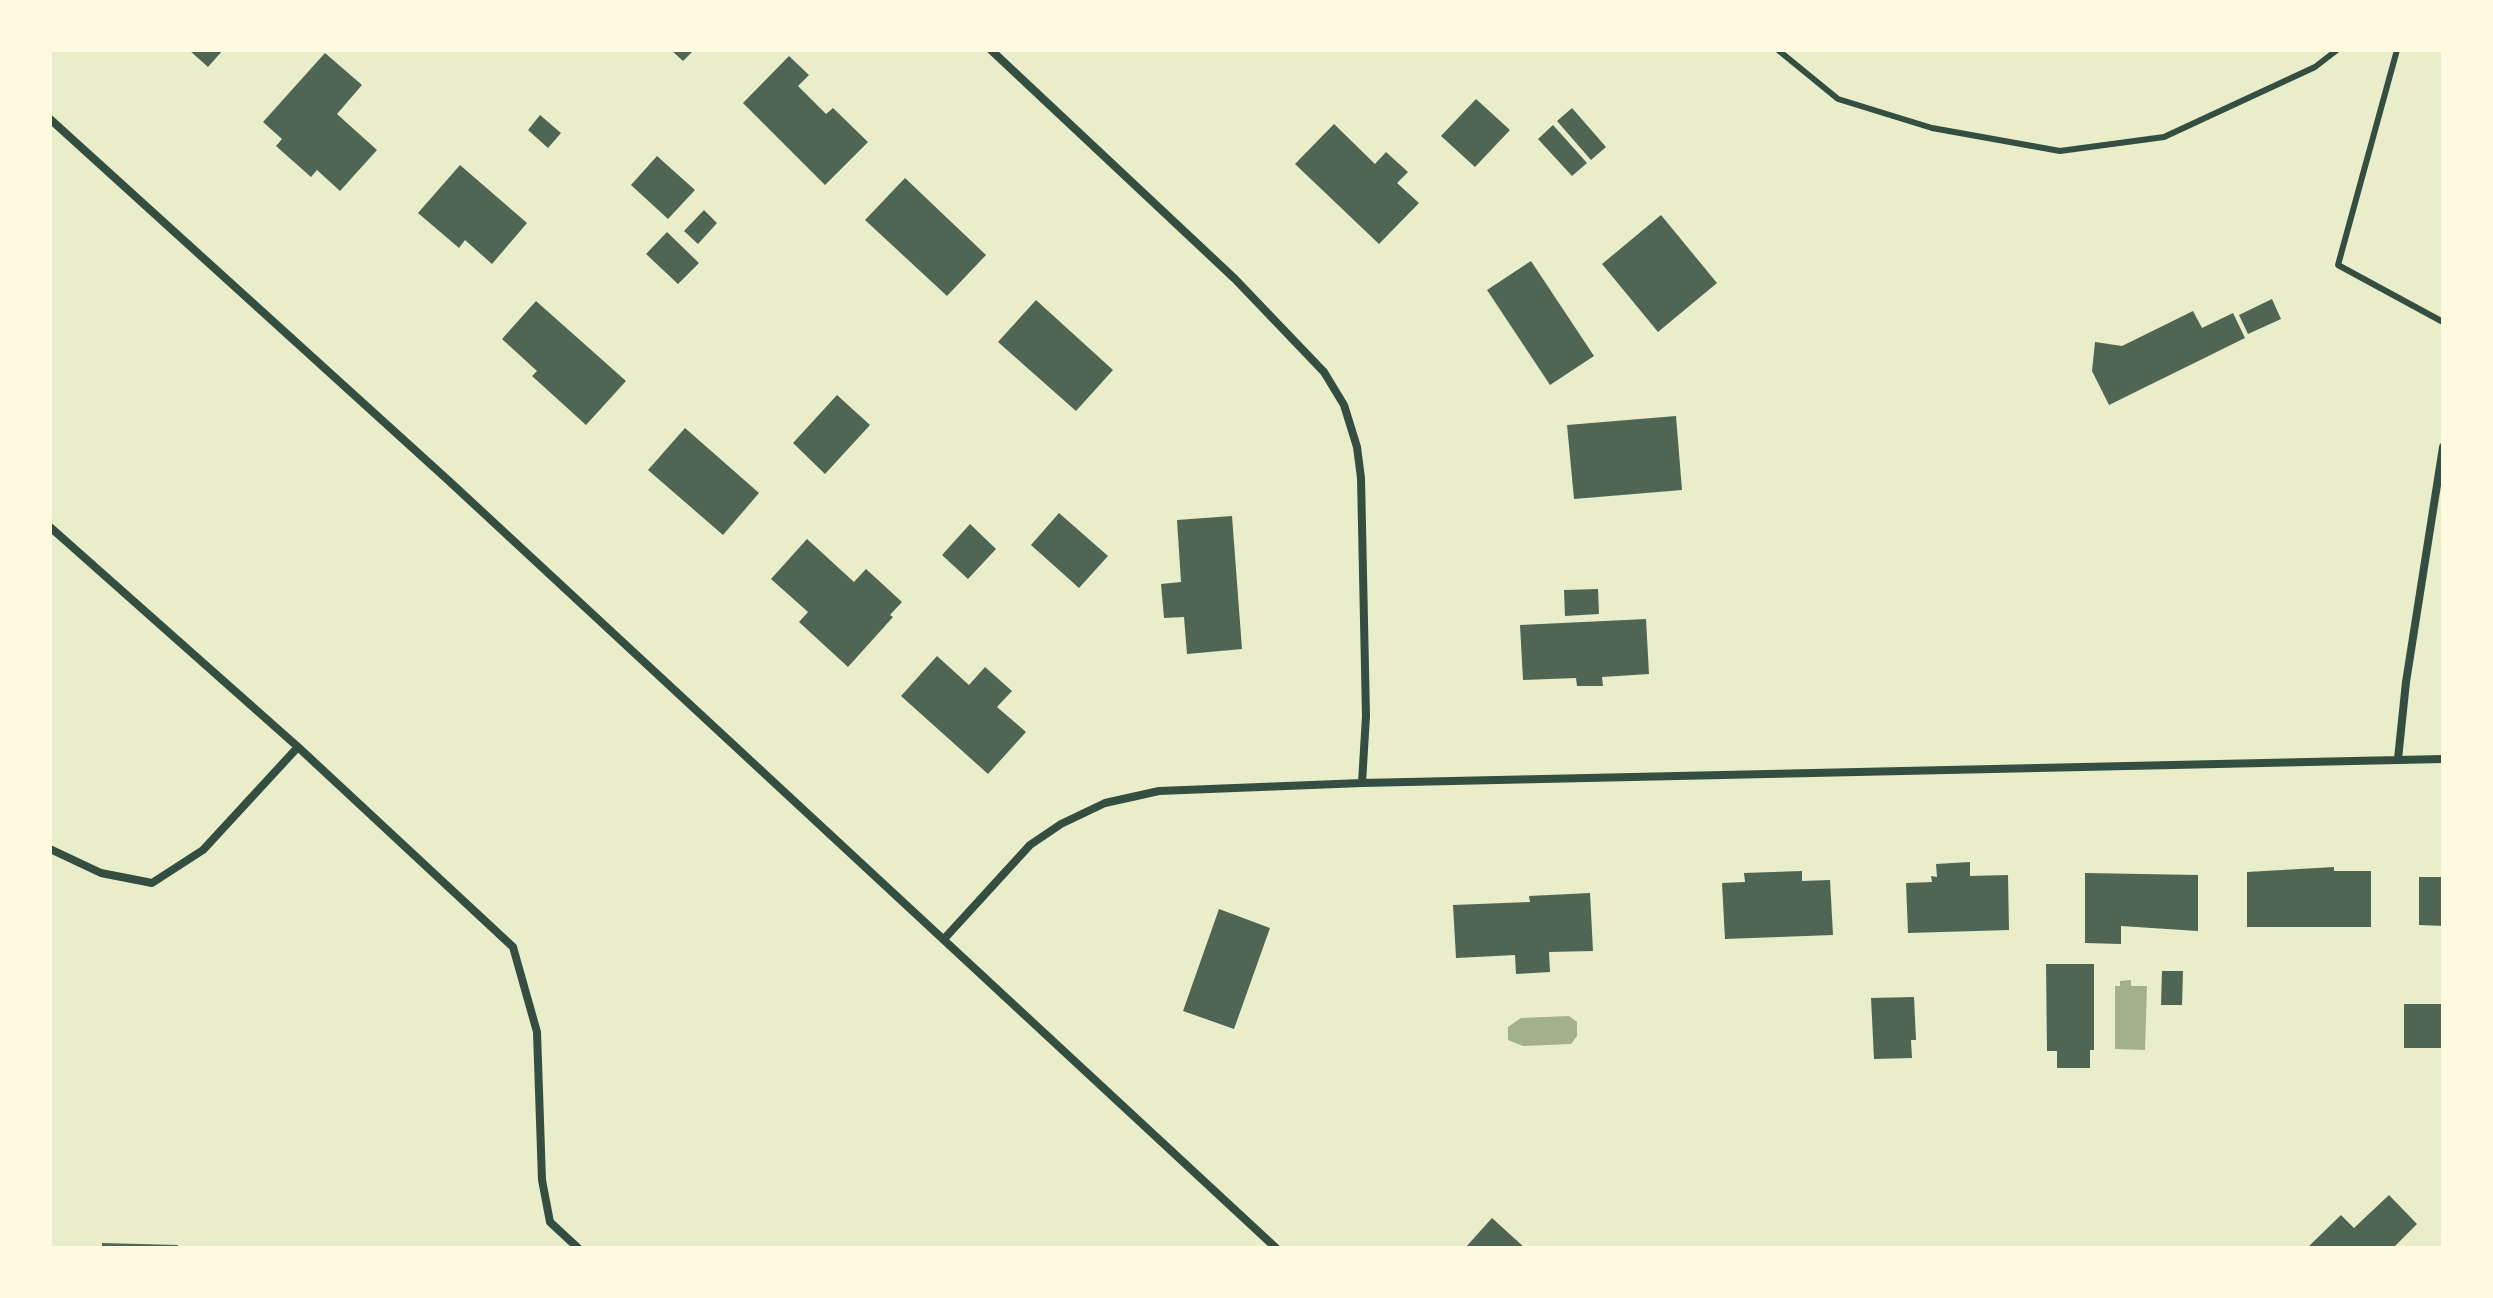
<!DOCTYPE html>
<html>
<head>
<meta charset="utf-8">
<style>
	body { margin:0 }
	#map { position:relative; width:2493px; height:1298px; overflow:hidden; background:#e9edc9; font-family:"Roboto Condensed",sans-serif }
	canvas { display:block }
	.frame { position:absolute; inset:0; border:52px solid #fefae0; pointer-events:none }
</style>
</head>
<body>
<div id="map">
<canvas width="2493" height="1298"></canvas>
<div class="frame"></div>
</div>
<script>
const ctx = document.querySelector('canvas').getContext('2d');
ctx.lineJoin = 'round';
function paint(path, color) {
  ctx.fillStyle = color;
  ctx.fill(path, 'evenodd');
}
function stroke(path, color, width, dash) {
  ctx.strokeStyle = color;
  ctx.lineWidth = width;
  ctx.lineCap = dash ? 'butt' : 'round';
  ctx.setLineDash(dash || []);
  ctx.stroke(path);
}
const water = new Path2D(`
	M2131,980V986H2147L2145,1050L2115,1049V986H2120V981Z
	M1569,1016L1577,1022V1036L1571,1044L1523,1046L1508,1040V1027L1521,1018Z`);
const building = new Path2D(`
	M189,50H223L208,67Z
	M671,50H694L683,61Z
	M325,53L362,85L337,114L377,150L340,191L317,170L311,177L276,146L282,139L263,122Z
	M789,56L809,75L798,86L826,114L833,108L868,142L825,185L743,103Z
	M1476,99L1510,130L1475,167L1441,136Z
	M1572,108L1606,147L1591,160L1557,121Z
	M540,115L561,133L548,148L528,130Z
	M1334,124L1375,164L1386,152L1408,172L1397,183L1419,203L1379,244L1295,164Z
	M1553,125L1587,163L1572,176L1538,139Z
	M657,156L695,190L668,219L631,185Z
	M460,165L527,223L492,264L465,240L459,248L418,213Z
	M905,178L986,255L947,296L865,220Z
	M704,210L717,223L698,244L684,231Z
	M1661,215L1717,283L1658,332L1602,264Z
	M667,232L699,263L678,284L646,254Z
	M1531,261L1594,356L1550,385L1487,290Z
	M2272,299L2281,319L2248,334L2239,315Z
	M1036,300L1113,370L1076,411L998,342Z
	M536,301L626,381L586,425L532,376L537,371L502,339Z
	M2193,311L2202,328L2233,313L2245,338L2109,405L2092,371L2095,342L2122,346Z
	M837,395L870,425L825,474L793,443Z
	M1676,416L1682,490L1574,499L1567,425Z
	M685,428L759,493L723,535L648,470Z
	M1059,513L1108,556L1079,588L1031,545Z
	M1232,516L1242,649L1187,654L1184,617L1164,618L1161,584L1181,582L1177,520Z
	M970,524L996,549L968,579L942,555Z
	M807,539L854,582L866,569L902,602L890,615L893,617L848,667L799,622L808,612L771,579Z
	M1598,589L1599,614L1565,616L1564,590Z
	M1646,619L1649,674L1602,677L1603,686H1577L1576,678L1523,680L1520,625Z
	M937,656L969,685L985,667L1012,691L997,707L1026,732L988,774L901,696Z
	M1970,862V876L2008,875L2009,930L1908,933L1906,883L1932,882L1931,876L1937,877L1936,864Z
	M2334,867V871H2371V927H2247V872Z
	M1802,871V881L1830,880L1833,935L1725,939L1722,883L1745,882L1744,873Z
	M2085,873L2198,875V931L2121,926V944L2085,943Z
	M2419,877H2443V926L2419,925Z
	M1590,893L1593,951L1549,952L1550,972L1516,974L1515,955L1456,958L1453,905L1530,902L1529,896Z
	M1219,909L1270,928L1234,1029L1183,1011Z
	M2046,964H2094V1050H2090V1068H2057V1051H2047Z
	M2162,971H2183L2182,1005H2161Z
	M1914,997L1916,1040H1911L1912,1058L1874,1059L1871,998Z
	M2404,1004H2443V1048H2404Z
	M2389,1195L2417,1224L2393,1248H2307L2341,1215L2354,1228Z
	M1492,1218L1525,1248H1465Z
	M102,1243L178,1245V1248H102Z`);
const service = new Path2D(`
	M1778,50L1838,99L1932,128L2060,151L2164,137L2315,67L2337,50
	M2397,50L2338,265L2443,322`);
const minor = new Path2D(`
	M991,50L1235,279L1324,372L1344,405L1357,447L1361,478L1366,716L1362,783
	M50,119L449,481L1276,1248
	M50,527L298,747L513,947L537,1032L542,1180L550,1222L578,1248
	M2398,759L2406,682L2443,447
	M50,849L101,873L152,883L203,850L298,747
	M944,939L1030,845L1061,824L1105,803L1159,791L1362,783L2443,759`);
paint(water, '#a3b18a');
paint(building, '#4f6655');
stroke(service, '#344e41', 6);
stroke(minor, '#344e41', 8);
</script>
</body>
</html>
